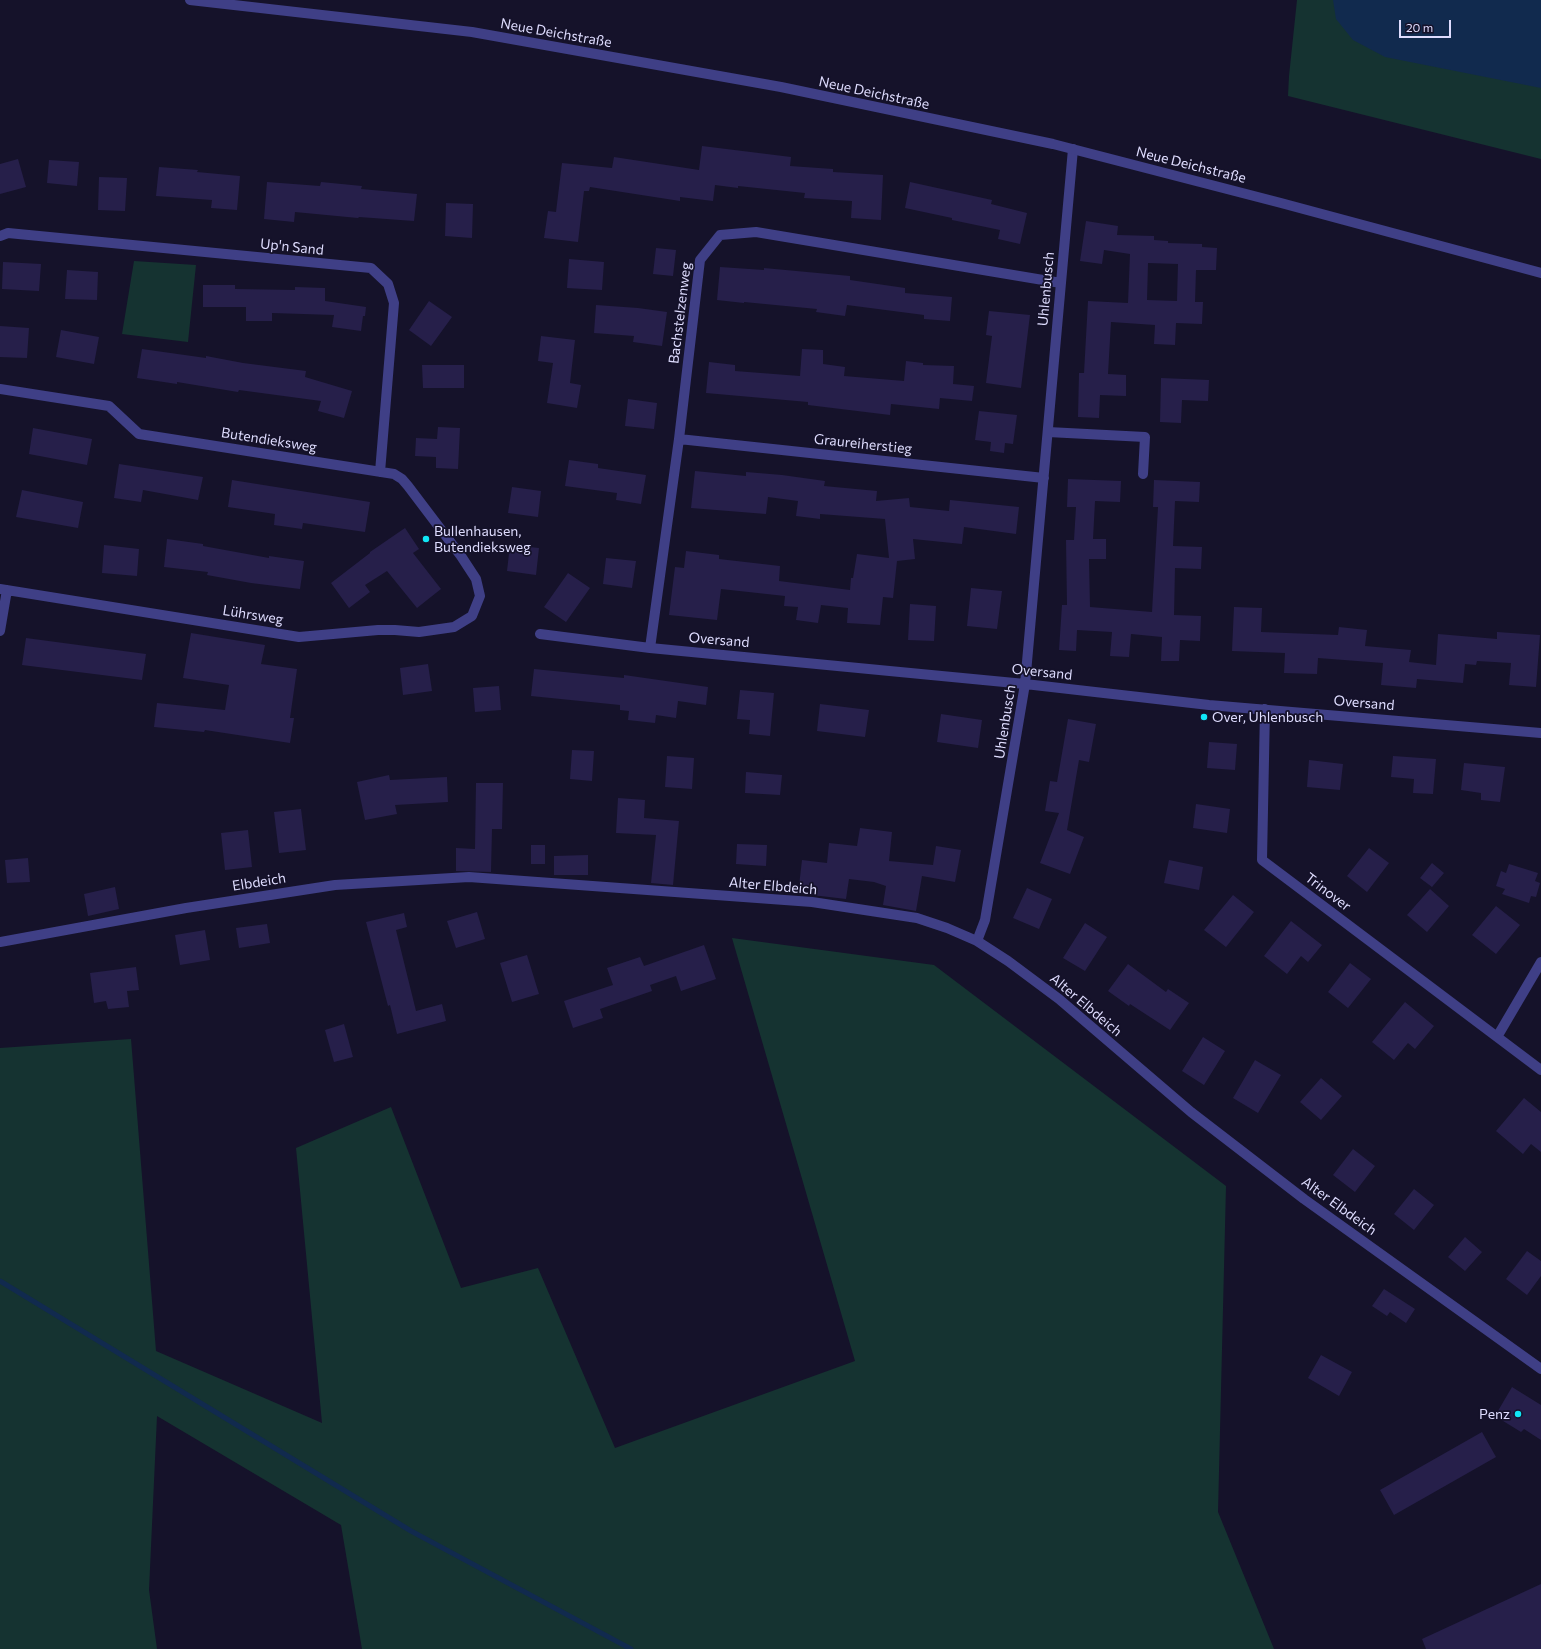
<!DOCTYPE html>
<html>
<head>
<meta charset="utf-8">
<style>
	body { margin:0 }
	#map { position:relative; width:1541px; height:1649px; overflow:hidden; background:#15122a; font-family:Commissioner,sans-serif }
	canvas { display:block }
	.scale { position:absolute; left:1399px; top:20px; width:52px; height:18px; box-sizing:border-box; border:2px solid #dedcfe; border-top:0; padding-left:5px; font-size:12px; line-height:14px; white-space:nowrap; color:#dedcfe; -webkit-text-stroke:3px #15122a; paint-order:stroke }
</style>
</head>
<body>
<div id="map">
<canvas width="1541" height="1649"></canvas>
<div class="scale">20 m</div>
</div>
<script>
const ctx = document.querySelector('canvas').getContext('2d');
ctx.lineJoin = 'round';
function paint(path, color) {
  ctx.fillStyle = color;
  ctx.fill(path, 'evenodd');
}
function stroke(path, color, width, dash) {
  ctx.strokeStyle = color;
  ctx.lineWidth = width;
  ctx.lineCap = dash ? 'butt' : 'round';
  ctx.setLineDash(dash || []);
  ctx.stroke(path);
}
function drawText(font, color, halo, rows, align = 'center') {
  ctx.font = font + ' Commissioner,sans-serif';
  ctx.lineWidth = 3.5;
  ctx.setLineDash([]);
  ctx.textBaseline = 'middle';
  ctx.strokeStyle = halo;
  ctx.fillStyle = color;
  for (const [text, x, y, turn = 0] of rows) {
    ctx.save();
    ctx.translate(x, y);
    ctx.rotate((+turn || 0) * Math.PI / 180);
    ctx.textAlign = isNaN(turn) ? turn : align;
    if (halo) ctx.strokeText(text, 0, 0);
    ctx.fillText(text, 0, 0);
    ctx.restore();
  }
}
const green = new Path2D(`
	M1297,0H1541V159L1288,96L1289,76Z
	M134,261L196,265L188,342L122,334Z
	M732,938L934,965L1226,1186L1218,1512L1274,1649H362L341,1525L157,1416L149,1590L157,1649H0V1048L131,1039L156,1351L322,1423L296,1148L391,1107L461,1288L538,1268L615,1448L855,1361Z`);
const water = new Path2D(`
	M1333,0H1541V88L1385,57L1353,40L1336,19Z`);
const stream = new Path2D(`
	M0,1281L411,1531L631,1649`);
const building = new Path2D(`
	M702,146L791,157L790,166L833,169V172L883,175L881,220L851,218L852,201L804,198L805,193L738,186V188L715,185L713,201L680,197V201L590,187L589,191H584L578,242L544,238L548,211L556,212L562,163L612,168L614,157L699,170Z
	M18,159L26,187L0,194V164Z
	M49,160L79,162L77,186L47,183Z
	M159,167L198,170L197,172L240,176L237,210L211,208L212,200L156,196Z
	M99,177L127,178L125,211L98,210Z
	M267,182L320,186L321,182L362,186L361,189L417,194L414,221L359,217L358,218L295,212L294,222L264,219Z
	M910,182L992,200L991,204L1027,213L1020,244L998,239L1000,230L952,220V218L905,208Z
	M446,203L473,204L472,238L445,236Z
	M1086,221L1118,226L1117,235L1154,236V240L1168,241V243L1202,244V247L1217,248L1216,270H1196L1195,302H1203L1202,324L1176,323L1175,345L1154,344L1155,325L1111,322L1108,374L1126,375V396L1100,395L1099,418L1078,417L1079,373H1084L1088,301L1128,303L1130,254L1104,250L1102,264L1080,261ZM1148,263L1178,264L1177,301L1147,300Z
	M656,248L676,250L673,276L653,274Z
	M569,259L604,262L602,290L567,288Z
	M3,262L41,264L39,291L2,289Z
	M720,267L764,270V268L850,276V280L905,288V293L952,297L950,321L924,319V315L847,305L845,316L816,312L817,309L744,302V303L717,300Z
	M67,270L98,272L97,300L65,299Z
	M203,285H235V289L295,290V287L325,288V301L366,307L365,316H363L361,331L332,327L334,315L272,313V321H246V307H203Z
	M429,301L452,317L431,346L409,330Z
	M596,305L638,308L667,312L662,346L633,342L634,336L594,333Z
	M989,311L1030,315L1021,388L986,383L992,336L986,335Z
	M0,326L29,328L27,358L0,357Z
	M61,330L99,337L94,364L56,357Z
	M541,336L575,340L570,383L581,385L577,408L547,403L553,363L538,361Z
	M142,349L206,358V356L243,363L306,371L305,377L352,391L344,418L318,411L321,401L239,390L238,392L177,382V384L137,378Z
	M802,349L823,350V364L845,367L844,376L904,381L906,361L923,363V365L954,366L953,384L974,386L972,401L940,398L939,409L891,404L890,415L808,405V402L706,393L709,362L735,365V371L800,376Z
	M422,365H464V388H423Z
	M1161,378L1209,380L1208,401L1182,400L1181,423L1160,422Z
	M628,399L657,403L654,429L625,426Z
	M979,411L1017,415L1013,444L1005,443L1004,453L990,451L991,442L975,440Z
	M438,427L460,428L458,469L436,468V457L415,456L416,438L437,439Z
	M33,428L92,439L87,465L29,454Z
	M569,460L598,464V468L646,475L641,504L616,500L617,493L565,486Z
	M119,464L203,477L198,500L143,490L141,502L114,498Z
	M695,471L746,476V472L782,475L825,481L824,486L877,491L876,501L909,498L910,507L949,511L950,500L1019,507L1016,534L964,527L962,544L913,539L915,559L897,561L893,598L883,597L880,625L847,623L848,608L821,605L818,623L796,620L798,607L784,606L785,596L721,589L717,620L669,615L675,567L684,568L686,551L719,555V559L780,566L779,581L850,590L851,578H853L857,554L889,558L885,519L820,514V519L796,516L798,501L768,497L766,514L691,508Z
	M1068,479L1121,481L1120,502L1095,501L1093,539H1106V559H1089L1090,607L1152,612L1158,507H1153L1154,480L1200,482L1199,502L1175,501L1173,546L1202,547L1201,569L1175,568L1174,615L1201,616L1200,641L1180,640L1179,661H1161L1162,637L1131,634L1129,657L1110,656L1112,632L1077,630L1076,651L1059,650L1062,605H1067L1066,540H1074L1076,507H1067Z
	M232,480L370,502L365,532L303,523L302,529L274,525L275,514L228,507Z
	M512,487L541,491L538,517L508,513Z
	M22,490L83,502L78,528L16,517Z
	M405,528L419,549L413,553L441,589L417,608L387,571L365,585L370,592L349,608L331,583L370,553V552Z
	M167,539L203,544V546L269,558V556L304,561L300,589L251,583L207,575L208,572L164,567Z
	M104,545L139,549L137,576L102,573Z
	M510,545L539,548L536,575L507,571Z
	M606,558L636,561L632,588L603,584Z
	M568,573L590,588L566,622L544,607Z
	M971,588L1002,591L997,629L967,626Z
	M910,604L936,606L934,641L908,640Z
	M1234,607L1262,608L1261,632L1338,635L1339,627L1367,630L1365,646L1411,650L1409,662L1436,665L1438,634L1497,639V632L1540,635L1536,687L1509,685L1511,663L1477,661L1476,665L1465,664L1463,683L1417,679L1416,688L1381,685L1383,663L1318,658L1317,674L1284,673L1285,653L1232,651Z
	M191,633L265,645L261,664L297,669L290,718H294L290,743L205,730L204,732L154,727L157,703L225,710L229,685L183,678Z
	M26,638L146,654L142,680L22,665Z
	M428,664L432,691L403,695L400,668Z
	M534,669L624,678V675L708,687L706,705L678,701L676,718L656,715L655,723L628,720L629,711L620,710V705L531,696Z
	M499,686L501,710L475,712L473,688Z
	M740,690L774,693L770,736L749,734L750,720L737,719Z
	M820,704L869,710L865,737L817,731Z
	M941,714L982,720L978,748L937,742Z
	M1068,719L1096,724L1089,762L1079,760L1067,830L1084,837L1070,874L1040,863L1059,813L1045,811L1050,781L1057,782Z
	M1209,742L1237,744L1235,770L1207,768Z
	M572,750L594,751L592,781L570,779Z
	M667,756L694,758L692,789L665,787Z
	M1393,756L1436,759L1433,794L1413,793L1414,779L1391,777Z
	M1309,760L1343,764L1340,790L1307,787Z
	M1464,763L1505,767L1500,802L1481,800V793L1461,790Z
	M746,772L782,775L780,795L745,793Z
	M389,775L390,780L447,777L448,802L395,805L397,814L365,820L357,782Z
	M476,783H503L502,829H492L491,872L456,871V848L475,849Z
	M618,798L645,800L644,818L679,821L673,885L651,883L656,835L616,833Z
	M1196,804L1230,809L1227,833L1193,828Z
	M301,809L306,850L279,853L274,812Z
	M860,828L892,832L889,861L933,865L936,846L961,850L955,882L922,876L916,911L883,905L886,886L874,882L849,879L846,899L812,895L813,888L799,886L802,860L827,863L829,843L857,846Z
	M248,830L252,867L225,870L221,833Z
	M737,844L767,845L766,866L736,864Z
	M531,845H545V864H531Z
	M1369,848L1389,863L1367,892L1347,876Z
	M588,855V875H554V856Z
	M28,858L30,882L7,883L5,860Z
	M1169,860L1203,867L1199,890L1164,883Z
	M1432,863L1444,873L1432,887L1420,878Z
	M1509,864L1538,873L1535,881L1540,883L1536,897L1531,896L1529,903L1502,894L1505,889L1496,886L1501,871L1506,873Z
	M115,887L119,909L88,916L84,894Z
	M1027,888L1052,899L1039,929L1013,918Z
	M1430,889L1449,906L1427,932L1407,915Z
	M1233,895L1254,912L1226,947L1204,930Z
	M1496,906L1520,925L1496,954L1472,935Z
	M477,912L485,939L456,948L447,921Z
	M404,913L407,927L396,930L416,1011L442,1004L446,1021L397,1034L390,1005L388,1006L366,922Z
	M1291,921L1322,945L1308,962L1301,956L1287,974L1264,956Z
	M1085,923L1107,937L1085,971L1063,958Z
	M267,924L270,943L239,948L236,928Z
	M205,930L210,960L180,965L175,935Z
	M704,945L716,979L681,991L676,976L650,985L652,991L600,1009L603,1018L573,1028L564,1001L613,985L607,968L640,957L644,966Z
	M527,955L539,994L512,1002L500,963Z
	M1350,963L1371,979L1348,1008L1328,992Z
	M1128,964L1166,992L1168,989L1189,1003L1170,1030L1130,1004L1129,1006L1108,991Z
	M136,967L139,990L127,991L129,1007L108,1009L106,1001L94,1003L90,973Z
	M1405,1002L1434,1026L1415,1049L1408,1043L1394,1060L1372,1042Z
	M344,1024L353,1057L334,1062L325,1030Z
	M1203,1037L1225,1051L1204,1085L1182,1071Z
	M1255,1060L1281,1075L1258,1113L1233,1098Z
	M1321,1078L1342,1096L1321,1120L1300,1102Z
	M1524,1098L1541,1112V1152L1531,1144L1523,1154L1496,1131Z
	M1353,1149L1375,1166L1355,1192L1333,1175Z
	M1414,1189L1434,1205L1414,1230L1394,1214Z
	M1465,1237L1482,1252L1465,1271L1448,1257Z
	M1527,1251L1541,1261V1276L1527,1295L1506,1279Z
	M1384,1289L1415,1309L1406,1323L1390,1312L1387,1316L1372,1306Z
	M1321,1355L1352,1372L1339,1396L1308,1378Z
	M1512,1387L1541,1405V1440L1524,1429L1521,1432L1495,1416Z
	M1482,1432L1496,1457L1394,1515L1380,1490Z
	M1541,1584V1649H1426L1422,1639Z`);
const minor = new Path2D(`
	M0,236L8,233L371,268L388,284L394,303L380,472
	M0,389L109,406L139,434L394,474L402,479L408,486L461,556L476,579L480,596L472,616L454,627L419,632L395,630H378L299,637L0,589
	M1048,432L1145,437L1143,474
	M679,439L1044,478
	M0,631L7,590
	M540,634L650,648L1025,684L1209,705L1541,733
	M650,648L679,439L700,260L720,235L756,232L1061,283
	M1265,709L1262,860L1541,1070
	M977,941L985,920L1025,684L1073,149
	M0,942L186,908L335,885L469,877L812,902L917,918L947,928L977,941L1008,961L1059,999L1191,1112L1304,1199L1541,1369
	M1497,1037L1541,962`);
const tertiary = new Path2D(`
	M190,0L472,32L781,87L1053,144L1281,203L1541,273`);
const markers = [
	[426,539,4,"#10e7f6"],
	[1204,717,4,"#10e7f6"],
	[1518,1414,4,"#10e7f6"]
];
const streetNames = [
	["Neue Deichstraße",556,33,10],
	["Neue Deichstraße",874,93,12],
	["Neue Deichstraße",1191,165,14],
	["Up'n Sand",292,247,6],
	["Uhlenbusch",1046,289,-85],
	["Bachstelzenweg",680,313,-83],
	["Butendieksweg",269,440,9],
	["Graureiherstieg",863,444,6],
	["Lührsweg",253,615,9],
	["Oversand",719,640,5],
	["Oversand",1042,672,6],
	["Oversand",1364,703,5],
	["Uhlenbusch",1005,722,-81],
	["Elbdeich",259,882,-9],
	["Alter Elbdeich",773,886,5],
	["Trinover",1328,892,37],
	["Alter Elbdeich",1086,1005,40],
	["Alter Elbdeich",1339,1206,36]
];
const poiNames = [
	["Bullenhausen,",434,531],
	["Butendieksweg",434,547],
	["Over, Uhlenbusch",1212,717],
	["Penz",1510,1414,"right"]
];
paint(green, '#153331');
paint(water, '#112a4e');
stroke(stream, '#112a4e', 5);
paint(building, '#261f4a');
stroke(minor, '#3f3f86', 10);
stroke(tertiary, '#3f3f86', 10);
for (const [x, y, r, color] of markers) {
  const dot = new Path2D();
  dot.arc(x, y, r, 0, 2 * Math.PI);
  ctx.fillStyle = color;
  ctx.fill(dot);
  stroke(dot, '#15122a', 1.5);
}
drawText('14px', '#dedcfe', '#15122a', streetNames);
drawText('14px', '#dedcfe', '#15122a', poiNames, 'left');
</script>
</body>
</html>
